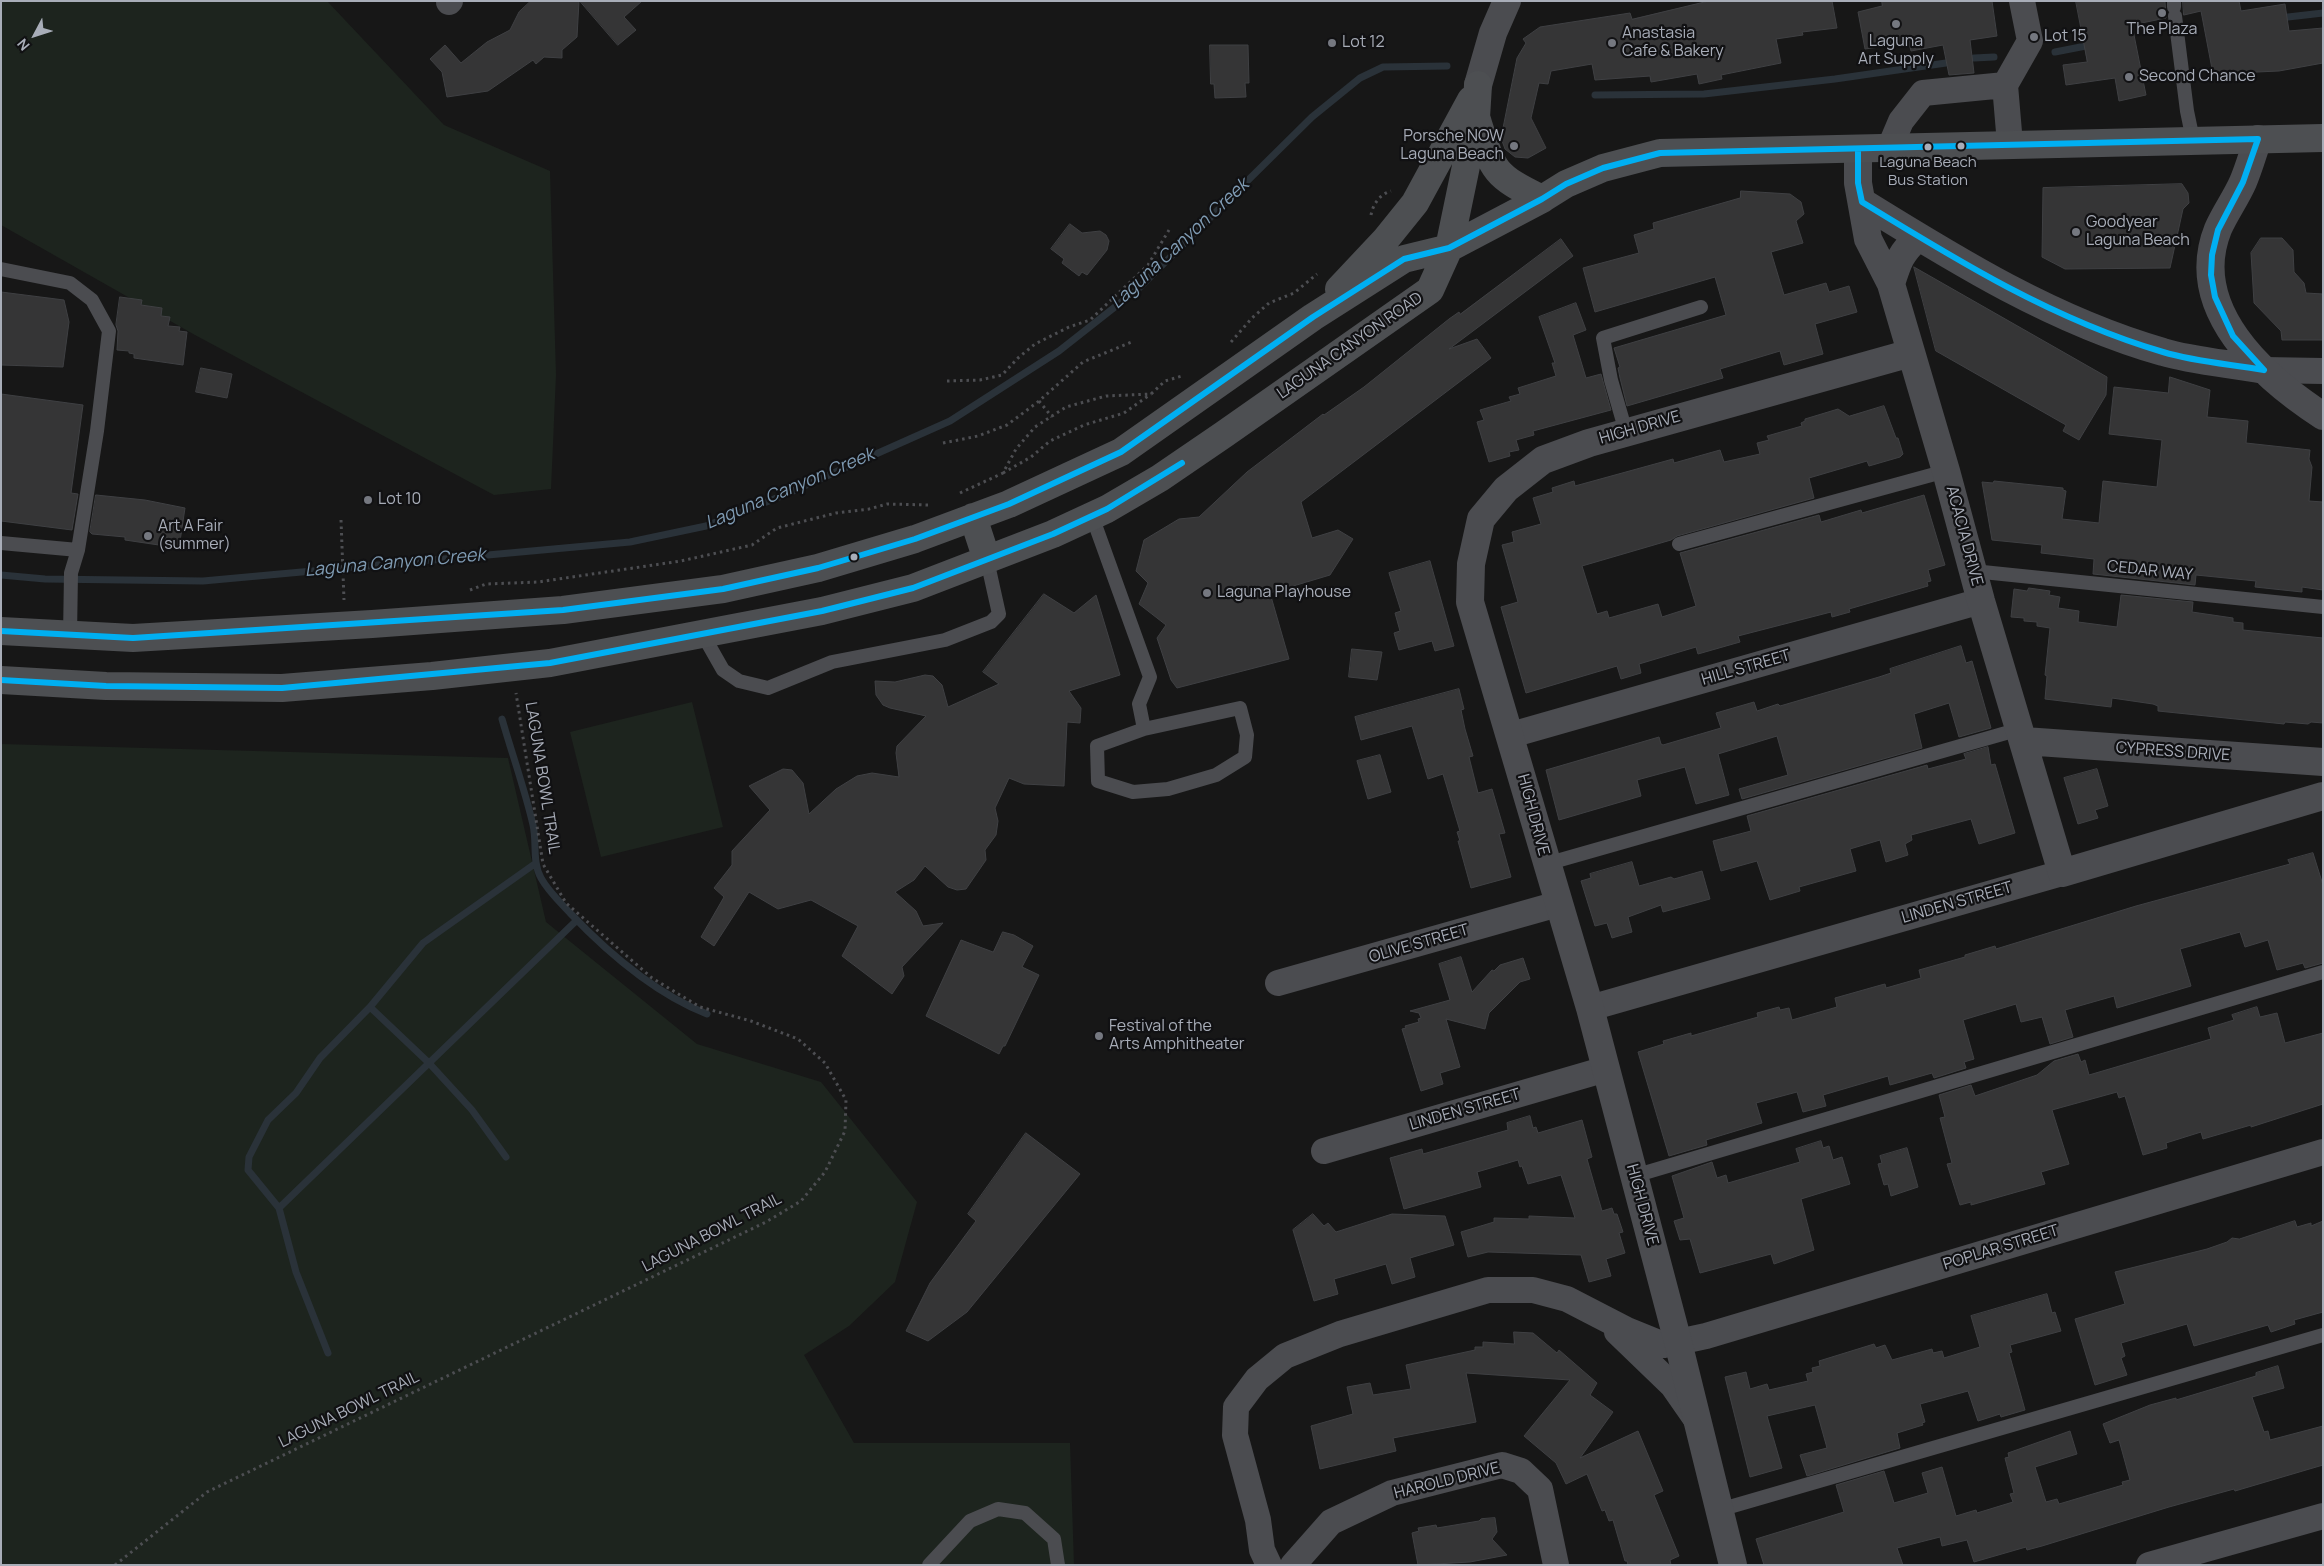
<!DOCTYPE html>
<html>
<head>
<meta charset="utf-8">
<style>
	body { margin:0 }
	#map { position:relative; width:2324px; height:1566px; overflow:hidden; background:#171717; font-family:Manrope,sans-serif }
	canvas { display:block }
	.frame { position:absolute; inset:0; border:2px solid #a8adb8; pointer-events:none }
	.north { position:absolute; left:10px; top:10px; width:50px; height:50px; -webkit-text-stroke:4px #111113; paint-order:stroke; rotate:230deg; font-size:14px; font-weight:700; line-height:20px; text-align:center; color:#a8adb8 }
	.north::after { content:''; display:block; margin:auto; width:18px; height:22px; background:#a8adb8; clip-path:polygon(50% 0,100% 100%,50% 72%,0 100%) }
</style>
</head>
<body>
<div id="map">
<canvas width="2324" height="1566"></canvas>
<div class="frame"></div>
<div class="north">N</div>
</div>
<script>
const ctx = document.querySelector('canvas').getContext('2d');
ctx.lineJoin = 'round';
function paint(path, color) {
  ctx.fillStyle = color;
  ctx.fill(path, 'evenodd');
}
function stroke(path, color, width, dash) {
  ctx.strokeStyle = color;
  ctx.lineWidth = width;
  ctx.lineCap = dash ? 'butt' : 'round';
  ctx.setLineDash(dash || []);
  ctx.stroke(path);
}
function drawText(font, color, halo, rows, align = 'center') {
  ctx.font = font + ' Manrope,sans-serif';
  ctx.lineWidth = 4.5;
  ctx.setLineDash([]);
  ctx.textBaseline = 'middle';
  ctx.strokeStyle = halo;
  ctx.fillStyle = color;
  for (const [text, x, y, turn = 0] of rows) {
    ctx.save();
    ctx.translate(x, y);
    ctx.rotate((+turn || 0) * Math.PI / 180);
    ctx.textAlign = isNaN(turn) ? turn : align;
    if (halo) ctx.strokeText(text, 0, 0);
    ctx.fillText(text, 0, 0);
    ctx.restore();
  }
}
const green = new Path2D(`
	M1,1H327L444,125L550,171L556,375L551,489L494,495L195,335L1,225Z
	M692,702L723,827L601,857L570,732Z
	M1,744L508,758L546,922L697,1044L821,1082L917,1202L895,1282L849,1326L804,1355L854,1443H1070L1074,1565H1Z`);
const stream = new Path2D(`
	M2288,17L2323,13
	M2055,52L2091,45
	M1974,58L1994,57
	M1595,95L1704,94L1835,79L1946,63
	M1,575L45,579L203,581L630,542L706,526L784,495L950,421L1059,351L1139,288L1312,117L1360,78L1383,67L1447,66
	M502,719C512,754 525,790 533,825C537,842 532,862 541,878C548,891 560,902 570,913C609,954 654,993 707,1014
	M370,1007L429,1063L472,1110L506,1157
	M279,1208L577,920
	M328,1353L296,1272L279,1208L248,1170L249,1157L268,1120L296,1093L320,1058L370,1007L423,943L536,863`);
const building = new Path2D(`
	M531,1H579L577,37L562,50V58L544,57L536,64L533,60L488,91L447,97L442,72L430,59L445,45L461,63L487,42L510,30L519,12Z
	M580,1H642L624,17L636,30L618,45Z
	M1709,1H1832L1837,28L1802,32L1803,35L1776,39L1781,63L1721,75L1722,79L1699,84L1697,74L1651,82L1650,76L1595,80L1592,64L1551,71L1548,84L1539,83L1531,118L1546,148L1528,158L1515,157L1505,149L1501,138L1517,58L1526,43L1523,39L1540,27L1630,13L1632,19Z
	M1882,1H1992L1997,36L1970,40L1974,73L1949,75L1943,45L1911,51L1909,43L1865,49L1858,12L1882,6Z
	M2076,1H2165L2166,18L2132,25L2146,95L2119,101L2115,78L2066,85L2063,65L2087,62Z
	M2183,1H2239L2241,11L2285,4L2289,31L2323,28V63L2279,71L2213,74L2201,11L2184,15Z
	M1210,45H1248L1249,83H1245L1246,97L1215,98L1214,84H1211Z
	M2182,184L2188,193L2189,203L2183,209L2170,268L2065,269L2042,257L2043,188Z
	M1741,191L1790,194L1801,202L1804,214L1796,221L1803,243L1771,252L1784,295L1826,283L1829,292L1849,286L1857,312L1815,324L1823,354L1784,365L1780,351L1720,369L1723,378L1627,406L1620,378L1618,368L1620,367L1614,348L1726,315L1715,277L1595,312L1583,268L1639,253L1634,235L1654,229L1653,223L1740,198Z
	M1070,224L1082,233L1100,231L1106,235L1109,241L1107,250L1087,275L1082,272L1079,276L1062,263L1064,259L1051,249Z
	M2261,238H2282L2293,250L2294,272L2304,283L2306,293L2323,294V340H2282L2281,331L2254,303L2251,253Z
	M1561,239L1573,256L1449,349L1477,339L1491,358L1301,502L1312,538L1338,530L1353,539L1330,575L1270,593L1289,659L1177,688L1171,680L1157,638L1166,625L1139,604L1148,583L1136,571L1144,540L1179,519L1199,517L1247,472L1323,414L1324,415L1364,387L1449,319L1459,312L1460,314Z
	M1914,267L2107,377L2106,395L2079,440L2063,431L2066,425L1936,351Z
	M1,292L64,300L69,322L63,367L1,365Z
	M120,297L142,300L141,305L162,308L161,316L170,317L168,326L180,327L179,331L187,332L183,365L134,358V354L129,353V351L117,350L118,331L116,325Z
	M1576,303L1586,330L1573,335L1586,378L1601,374L1611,410L1533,431L1534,435L1516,440L1519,450L1509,452L1510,456L1489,462L1477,422L1484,420L1480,410L1511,401L1509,397L1520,394L1518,388L1556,376L1552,363H1555L1539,317Z
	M201,368L232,374L227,398L196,392Z
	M2170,377L2210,390L2207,417L2248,421L2246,443L2310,450L2309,459L2312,467L2309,501L2323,502V590L2302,587V592L2255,587L2256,581L2196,575L2195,585L2093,574L2094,559L2041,553L2042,545L1992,540L1982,482L1993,483L1994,481L2063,488V490L2066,491L2062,519L2099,523L2103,481L2157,487L2162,440L2109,434L2114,387L2168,393Z
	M1,394L83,405L71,493L78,494L72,530L1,521Z
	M1884,406L1896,438H1898L1903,454L1900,457L1869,466L1867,461L1809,478L1814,498L1677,536L1671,540L1582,566L1597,614L1607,611L1609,618L1658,604L1662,617L1696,606L1680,553L1819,515L1821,522L1861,510L1862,513L1924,495L1945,565L1928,570L1931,581L1927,582L1928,586L1849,609L1850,612L1832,617L1831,612L1738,636L1740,642L1698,654L1696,647L1639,664L1641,673L1621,679L1617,666L1526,693L1501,607L1518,602L1502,545L1514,542L1512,532L1541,524L1533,498L1553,492L1552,488L1574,481L1575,486L1673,459L1674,463L1720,450L1724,462L1760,454L1757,443L1769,440L1767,436L1802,426L1801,423L1805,421V419L1838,409L1849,416Z
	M96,495L145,500L185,508L179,548L125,540V537L92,534L90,532Z
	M1430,561L1454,646L1435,651L1432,641L1399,650L1394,633L1400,631L1395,613L1401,611L1389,573Z
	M2029,588L2050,591L2049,595L2060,597L2058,608L2079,611L2078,622L2117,627L2121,595L2193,602L2192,612L2233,618V622L2243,623V630L2323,638V723L2311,722L2308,724L2285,722L2284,724L2158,711V706L2153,704L2112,698L2111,707L2045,699L2047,676L2045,675L2050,628L2037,626V622L2024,621V618L2011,617L2014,589L2027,591Z
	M1044,594L1074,613L1096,595L1120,675L1069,691L1081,708L1080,723L1067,722L1064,786L1024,784L1009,778L995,808L998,821L996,835L985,850L986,860L966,889L957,890L948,887L925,866L914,880L895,892L916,911L923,926L943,923L902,967L904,976L892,994L842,956L858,926L811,900L778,909L749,892L714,946L701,937L724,897L714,888L732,865V851L770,810L749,786L783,769L792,770L803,783L809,814L836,789L857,776L872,773L899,777L896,753L897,746L926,716L890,708L883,705L876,695L875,681L895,682L925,675L933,676L942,685L948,707L999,684L983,672Z
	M1961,646L1966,663L1972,661L1991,728L1959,737L1949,703L1914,714L1922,748L1742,799L1739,789L1788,775L1777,736L1718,754L1729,795L1696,804L1685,767L1637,780L1641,796L1559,820L1546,770L1659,737L1661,744L1663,745L1721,728L1716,713L1754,702L1757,711L1778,704L1780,706L1879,677L1891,673L1890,669Z
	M1352,649L1382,652L1377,680L1349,677Z
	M1459,689L1464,709L1461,710L1465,729L1473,756L1469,757L1478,793L1492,789L1505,833L1499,834L1511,877L1471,888L1458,841H1460L1457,832L1460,831L1443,774L1428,779L1412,726L1361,740L1355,717Z
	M1988,747L1991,765L1995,764L2015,833L1979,844L1971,819L1911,835L1912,840L1905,844L1908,855L1886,862L1880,840L1850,849L1856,871L1799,887L1800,891L1770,900L1757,861L1721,871L1713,841L1751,831L1747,816L1927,765L1928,769L1966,759L1964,754Z
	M1380,755L1391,792L1368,799L1357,761Z
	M2097,769L2108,806L2095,810L2098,818L2078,824L2064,778Z
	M2313,853L2323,885V963L2305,968L2303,963L2277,970L2268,940L2245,947L2240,932L2180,949L2191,986L2117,1008L2114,996L2065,1010L2073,1037L2050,1044L2042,1017L2021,1022L2016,1004L1963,1020L1974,1059L1964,1062L1966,1068L1934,1078L1932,1073L1890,1085L1888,1076L1823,1095L1826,1106L1803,1112L1797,1092L1756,1103L1762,1123L1706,1140L1707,1145L1669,1156L1638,1052L1664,1044L1663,1041L1691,1033V1036L1758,1017L1757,1013L1779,1007L1780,1010L1789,1008L1792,1020L1837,1007L1835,998L1881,985L1885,984L1886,988L1921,978L1919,970L1965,957V955L1995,946L1996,949L2136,906L2290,864L2288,860Z
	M1632,862L1639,886L1671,877L1674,879L1702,871L1710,899L1663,912L1661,905L1628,917L1632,932L1612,938L1607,923L1595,926L1581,881L1591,878L1590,874Z
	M1003,932L1014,935L1033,946L1022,967L1039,975L1005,1046H1003L999,1054L926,1016L961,940L993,952Z
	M1461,957L1472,992L1492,970L1494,971L1500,965L1523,958L1530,979L1520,982L1489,1013L1485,1029L1446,1019L1460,1067L1440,1073L1443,1084L1421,1091L1402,1029L1406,1028L1405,1026L1419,1022L1418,1019L1421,1018L1419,1013L1410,1011L1450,1000L1439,964Z
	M2257,1007L2260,1017L2277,1013L2285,1043L2323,1033V1104L2251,1127V1125L2203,1139L2201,1132L2166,1143L2167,1148L2143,1155L2125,1096L2119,1098L2117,1092L2052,1110L2069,1164L2041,1172L2045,1184L1971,1205V1202L1960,1205L1947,1164L1952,1163L1940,1118L1945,1117L1939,1095L1971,1085L1975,1096L2037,1075L2054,1061L2078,1054L2081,1062L2085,1060L2089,1075L2211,1039L2208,1028L2234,1020L2232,1015Z
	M1530,1116L1533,1128L1536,1127L1538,1133L1582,1120L1592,1157L1587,1159L1602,1211L1612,1208L1614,1214H1617L1623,1232L1619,1233L1625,1253L1606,1259L1611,1276L1589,1282L1581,1255L1488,1252L1468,1257L1461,1232L1494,1222V1218L1529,1219V1216L1575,1218L1561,1175L1528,1184L1522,1166L1520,1167L1518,1160L1477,1172L1481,1187L1404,1209L1390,1158L1422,1149L1423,1154L1508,1130L1507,1123Z
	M1026,1133L1080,1174L967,1312L928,1341L906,1331L930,1283L976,1221L968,1214Z
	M1821,1141L1823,1148L1829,1146L1833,1160L1842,1157L1850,1184L1801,1199L1814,1250L1774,1264L1771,1254L1700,1273L1690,1239L1680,1240L1674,1221L1684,1218L1672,1176L1712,1162L1717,1178L1726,1175L1728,1183L1800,1162L1796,1149Z
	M1907,1148L1918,1187L1891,1196L1888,1184L1884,1185L1878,1164L1882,1163L1880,1156Z
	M1313,1214L1324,1226L1328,1223L1336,1232L1392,1214L1445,1216L1454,1245L1410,1258L1415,1277L1392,1284L1386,1264L1334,1279L1338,1294L1314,1301L1293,1230Z
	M2295,1221L2297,1227L2311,1223V1226L2323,1221V1312L2294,1320L2295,1324L2271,1332L2268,1325L2194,1346L2187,1324L2121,1343L2125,1356L2121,1358L2127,1375L2095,1385L2075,1319L2125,1304L2115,1272L2207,1249L2227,1242L2232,1238L2239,1239Z
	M2047,1294L2052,1313L2055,1312L2061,1331L2010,1345L2012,1352L2009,1353L2025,1410L2001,1417L2000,1414L1978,1421L1968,1391L1920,1404L1925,1422L1922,1423L1923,1425L1897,1433L1900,1448L1807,1476L1800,1455L1827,1448L1815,1405L1767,1416L1782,1468L1750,1477L1725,1377L1746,1372L1750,1389L1767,1384L1769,1390L1808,1381L1806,1374L1813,1372L1812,1368L1820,1366L1819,1361L1874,1344L1876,1348L1885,1345L1892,1360L1932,1349L1933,1353L1942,1351L1944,1358L1980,1347L1971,1316Z
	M1514,1332L1533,1333L1557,1353L1559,1350L1597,1383L1590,1395L1613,1412L1580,1458L1638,1431L1663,1491L1654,1495L1679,1556L1670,1560L1671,1565H1628L1627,1561H1625L1613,1520L1609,1521L1605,1510L1602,1511L1587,1474L1566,1484L1556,1463L1524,1436L1570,1380L1466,1373L1476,1422L1393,1438L1396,1451L1320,1469L1311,1426L1353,1414L1347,1387L1370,1383L1373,1395L1411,1389L1406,1365L1475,1350V1347H1483V1342L1514,1344Z
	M2278,1366L2284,1388L2252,1397L2264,1432L2268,1431L2270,1440L2323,1426V1465L2235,1491L2234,1489L2169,1507L2042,1546L2027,1550L2026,1547L1974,1562L1967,1540L1942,1546L1940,1537L1897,1548L1903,1565H1764L1756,1539L1844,1512L1836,1485L1884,1471L1894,1503L1928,1493L1922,1473L1942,1467L1956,1516L1976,1510L1977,1513L2013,1502L2010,1494L2014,1493L2005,1458L2009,1457L2008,1453L2070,1431L2077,1454L2035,1467L2046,1502L2057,1499L2059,1504L2123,1485L2122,1482L2130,1480L2119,1440L2110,1443L2103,1424L2150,1405L2176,1398V1400L2256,1376V1373Z
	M1495,1518L1497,1532L1492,1539L1507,1555L1470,1562L1418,1565L1412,1533L1419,1531L1418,1528L1436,1525L1437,1528L1479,1521L1481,1519Z`);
const path = new Path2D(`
	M1371,215C1373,204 1380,194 1391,191
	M1231,342L1252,318L1269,303L1294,293L1317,274
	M947,381L980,380L1002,375L1018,358L1035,344L1069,327L1090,320L1148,265L1169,230
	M1039,401L1052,417
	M943,443L978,436L1007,425L1039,401L1083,362L1134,341
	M1003,473L1031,457L1050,441L1084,425L1124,413L1151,394
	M960,493L1003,473L1016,449L1035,427L1066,407L1106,396L1151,394L1165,381L1182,376
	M341,520L344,600
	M470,590L486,584L538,582L681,561L752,545L777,528L836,513L869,509L887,504L929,505
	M115,1565L207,1492L766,1222L801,1201L825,1172L845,1131L846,1100L825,1063L798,1039L751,1021L700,1007L652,978L566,903L543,864L516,693`);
const service = new Path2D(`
	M2174,1V7
	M2175,16L2187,111L2193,140
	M1,269L70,283L92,300L109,331L97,431L78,550
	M1626,432L1611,380L1603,338L1701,307
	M1092,516L1150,677L1139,704L1144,729L1097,746L1098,781L1133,792L1168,789L1216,775L1245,757L1247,735L1240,708L1144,729
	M1,543L78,550L71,573L70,636
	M1679,544L1946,471
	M1973,571L2323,607
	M702,633L723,670L739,681L768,688L832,662L945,640L991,622L999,614L987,560
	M1546,864L2020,729
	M1634,1176L2323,972
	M1719,1510L2323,1335
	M929,1565L970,1521L998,1509L1025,1513L1054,1539L1058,1565`);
const minor = new Path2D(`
	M449,2L450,1
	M2010,144L2005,85L2030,41L2022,1
	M1890,147L1901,121L1923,93L2005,85
	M2264,370L2323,371
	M1511,735L1981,601
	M1278,983L1558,904
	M1590,1008L2062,873
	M1324,1151L1606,1069
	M1617,1332L1673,1386L1696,1419
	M1269,1565L1262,1550L1258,1520L1235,1435L1236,1407L1257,1379L1285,1356L1340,1334L1488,1290H1533L1567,1299L1627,1330L1664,1345L1706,1336L2323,1152
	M1293,1565L1331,1522L1392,1493L1502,1465L1521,1471L1540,1489L1556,1565
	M2149,1565L2323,1516`);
const tertiary = new Path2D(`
	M1478,85L1493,33L1507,1
	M2258,139C2253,153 2249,168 2243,182C2236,198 2225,213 2218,229C2186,309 2263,377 2323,416
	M1858,150V183L1868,239L1891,284L1946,471L1981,601L2062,873L2323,796
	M1862,202C1957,261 2054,321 2163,352C2192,361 2233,364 2264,370
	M1891,284C1898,261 1901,253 1918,237
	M2024,741L2323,762
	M1733,1565L1678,1342L1590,1008L1470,602L1471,564L1481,519L1506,489L1543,460L1589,443L1911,353`);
const primary = new Path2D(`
	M1477,120C1493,171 1493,175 1542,199
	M1339,289L1386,239L1415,203L1471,100
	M973,517L987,560
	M1,631L133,638L372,624L563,610L723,589L818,568L915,539L1009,504L1121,452L1313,317L1404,259L1449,248L1542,199L1566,184L1603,168L1660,153L2323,138
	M1,680L106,686L282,688L432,676L550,663L822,611L913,588L1053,534L1107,509L1160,478L1223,435L1430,290L1449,248L1476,118L1478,85`);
const bus1 = new Path2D(`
	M1858,150V183L1862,202C1958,261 2054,320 2163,352C2196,362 2230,364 2264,370
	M1,631L133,638L563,610L723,589L818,568L915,539L1009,504L1121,452L1313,317L1404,259L1449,248L1542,199L1566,184L1603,168L1660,153L2258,139L2243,182L2218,230L2212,255L2211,275L2215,297L2233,336L2264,370
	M1,680L106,686L282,688L550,663L822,611L913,588L1053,534L1107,509L1182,463`);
const markers = [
	[2162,13,5,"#757880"],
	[1896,24,5,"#757880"],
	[2034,37,5,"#757880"],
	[1332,43,5,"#757880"],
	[1612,43,5,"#757880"],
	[2129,77,5,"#757880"],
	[1514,146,5,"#757880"],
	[1961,146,4.5,"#a8adb8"],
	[1928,147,4.5,"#a8adb8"],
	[2076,232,5,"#757880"],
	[368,500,5,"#757880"],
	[148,536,5,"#757880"],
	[854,557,4.5,"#a8adb8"],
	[1207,593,5,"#757880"],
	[1099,1036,5,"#757880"]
];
const busNames = [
	["Laguna Beach",1928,163],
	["Bus Station",1928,181]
];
const poiNames = [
	["The Plaza",2162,30,"center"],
	["Anastasia",1622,34],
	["Cafe & Bakery",1622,52],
	["Lot 15",2044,37],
	["Laguna",1896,42,"center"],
	["Art Supply",1896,60,"center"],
	["Lot 12",1342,43],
	["Second Chance",2139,77],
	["Porsche NOW",1504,137,"right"],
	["Laguna Beach",1504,155,"right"],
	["Goodyear",2086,223],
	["Laguna Beach",2086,241],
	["Lot 10",378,500],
	["Art A Fair",158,527],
	["(summer)",158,545],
	["Laguna Playhouse",1217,593],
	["Festival of the",1109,1027],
	["Arts Amphitheater",1109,1045]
];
const streetNames = [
	["LAGUNA CANYON ROAD",1350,346,-35],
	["HIGH DRIVE",1640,428,-16],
	["ACACIA DRIVE",1964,536,75],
	["CEDAR WAY",2150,571,6],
	["HILL STREET",1746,668,-16],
	["CYPRESS DRIVE",2173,752,4],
	["LAGUNA BOWL TRAIL",542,778,81],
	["HIGH DRIVE",1533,815,75],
	["LINDEN STREET",1957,903,-16],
	["OLIVE STREET",1419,944,-16],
	["LINDEN STREET",1465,1110,-16],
	["HIGH DRIVE",1642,1205,75],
	["LAGUNA BOWL TRAIL",712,1233,-27],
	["POPLAR STREET",2001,1248,-17],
	["LAGUNA BOWL TRAIL",349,1410,-26],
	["HAROLD DRIVE",1447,1481,-14]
];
const waterNames = [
	["Laguna Canyon Creek",1180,244,-43],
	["Laguna Canyon Creek",790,489,-23],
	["Laguna Canyon Creek",395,563,-5]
];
paint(green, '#1d241e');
stroke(stream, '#2a3239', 7);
paint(building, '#353536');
stroke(building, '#3f4043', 1);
stroke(path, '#4d4e52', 3, [2.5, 4]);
stroke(service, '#4b4c50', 14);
stroke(minor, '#4b4c50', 26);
stroke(tertiary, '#4b4c50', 28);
stroke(primary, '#4d4f52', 28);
stroke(bus1, '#00aff2', 6);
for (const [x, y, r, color] of markers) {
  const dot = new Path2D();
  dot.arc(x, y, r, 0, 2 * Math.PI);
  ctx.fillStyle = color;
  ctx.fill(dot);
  stroke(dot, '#111113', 2);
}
drawText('15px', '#a8adb8', '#111113', busNames);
drawText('16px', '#a8adb8', '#111113', poiNames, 'left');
drawText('16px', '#a8adb8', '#111113', streetNames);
drawText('italic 18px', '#7f9bb3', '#111113', waterNames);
</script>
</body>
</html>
